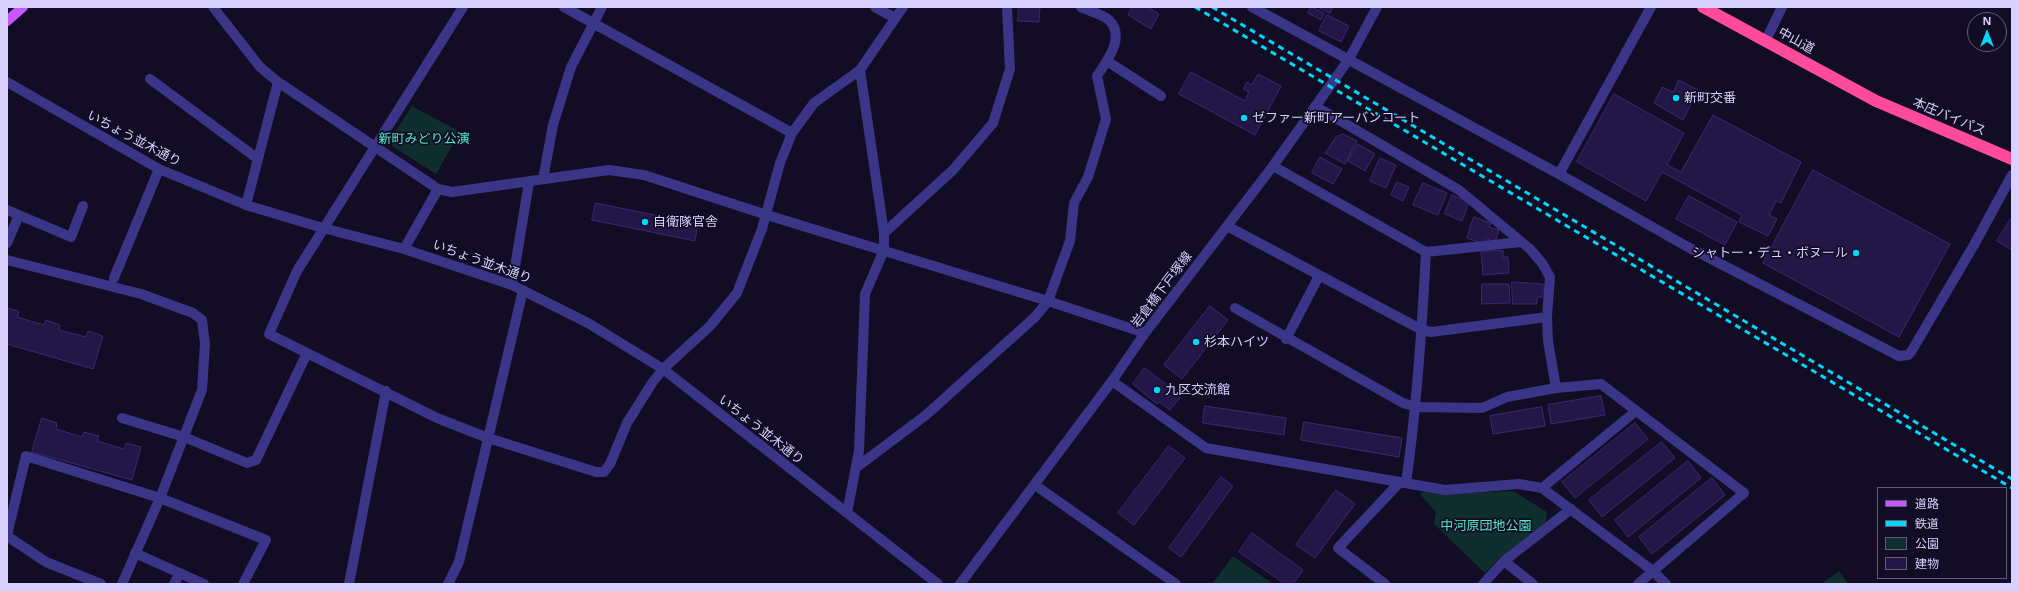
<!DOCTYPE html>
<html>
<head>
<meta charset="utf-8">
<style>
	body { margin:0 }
	#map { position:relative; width:2019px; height:591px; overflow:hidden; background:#120d25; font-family:"Open Sans","Noto Sans JP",sans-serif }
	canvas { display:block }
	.frame { position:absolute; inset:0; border:8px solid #d8d0ff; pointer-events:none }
	.legend { position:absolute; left:1877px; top:487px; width:130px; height:92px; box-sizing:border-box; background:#120d25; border:1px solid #615b7c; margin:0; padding:5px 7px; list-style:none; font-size:12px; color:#d8d0ff }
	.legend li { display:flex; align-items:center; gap:8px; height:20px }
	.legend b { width:20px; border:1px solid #615b7c }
	.north { position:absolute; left:1967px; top:12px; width:40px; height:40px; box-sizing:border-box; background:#120d25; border:1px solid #615b7c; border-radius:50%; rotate:0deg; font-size:11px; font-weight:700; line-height:16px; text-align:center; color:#d8d0ff }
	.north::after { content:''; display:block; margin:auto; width:14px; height:18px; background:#00d7fb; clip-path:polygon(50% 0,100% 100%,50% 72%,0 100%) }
</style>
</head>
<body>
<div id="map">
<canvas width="2019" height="591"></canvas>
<div class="frame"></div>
<ul class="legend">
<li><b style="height:5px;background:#c757ff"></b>道路</li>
<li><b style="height:5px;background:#00d7fb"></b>鉄道</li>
<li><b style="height:11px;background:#0f2f2f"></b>公園</li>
<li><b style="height:11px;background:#231747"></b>建物</li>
</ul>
<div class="north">N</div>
</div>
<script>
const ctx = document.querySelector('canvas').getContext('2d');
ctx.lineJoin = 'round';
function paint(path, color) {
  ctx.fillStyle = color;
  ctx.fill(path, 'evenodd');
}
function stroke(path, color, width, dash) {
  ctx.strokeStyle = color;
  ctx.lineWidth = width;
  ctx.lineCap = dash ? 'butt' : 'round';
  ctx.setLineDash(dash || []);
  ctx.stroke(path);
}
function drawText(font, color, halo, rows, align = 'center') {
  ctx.font = font + ' "Open Sans","Noto Sans JP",sans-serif';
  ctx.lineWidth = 3.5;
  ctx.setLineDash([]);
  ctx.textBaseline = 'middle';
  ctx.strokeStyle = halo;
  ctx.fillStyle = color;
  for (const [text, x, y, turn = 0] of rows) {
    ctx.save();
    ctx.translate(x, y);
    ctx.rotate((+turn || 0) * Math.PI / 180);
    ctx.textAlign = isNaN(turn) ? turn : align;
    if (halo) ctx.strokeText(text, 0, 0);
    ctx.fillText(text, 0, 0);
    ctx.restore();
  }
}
const green = new Path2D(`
	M412,106L460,132L436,174L392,146L391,138Z
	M1513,491L1547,512L1546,522L1499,558L1485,573L1434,524L1436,512L1420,494L1423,492L1446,494Z
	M1233,556L1273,584H1212Z
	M1839,571L1848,584H1821Z`);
const building = new Path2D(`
	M1019,7H1040L1039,22L1018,21Z
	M1133,7H1148L1159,14L1151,29L1128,15Z
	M1311,7L1324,13L1321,20L1308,13Z
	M1318,7H1333L1330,13Z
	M1327,15L1349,26L1341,42L1319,31Z
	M1191,72L1245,101L1249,92L1243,89L1247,82L1252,85L1258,74L1281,86L1255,135L1179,94Z
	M1679,80L1698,90L1683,120L1654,103L1662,87L1673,92Z
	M1614,94L1684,133L1667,165L1681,172L1713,115L1801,162L1781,203L1776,201L1769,215L1777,219L1768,236L1739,222L1742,215L1662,172L1646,201L1577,162Z
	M1343,134L1357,141L1345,164L1325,153L1336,137Z
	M1358,144L1375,154L1365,171L1348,161Z
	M1320,157L1342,169L1333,184L1312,173Z
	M1380,158L1396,165L1386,188L1370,181Z
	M1813,170L1950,244L1899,337L1763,263Z
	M1397,182L1409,187L1403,201L1391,195Z
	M1423,183L1447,193L1438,215L1413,205Z
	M1452,195L1469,202L1462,221L1445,214Z
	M1689,196L1737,222L1725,245L1676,219Z
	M596,203L698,224L695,241L592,220Z
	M1474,217L1491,223L1489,227L1499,230L1495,242L1486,238L1484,244L1467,238Z
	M2012,217V250L1997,241Z
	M1503,251V257H1508L1509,273L1483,275L1481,252Z
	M1512,282L1543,284V297H1537V304H1513Z
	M1482,284H1509L1510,303L1482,304Z
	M1210,306L1228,320L1182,379L1164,365Z
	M7,308L19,311L17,317L44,325L46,320L60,325L59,330L86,337L88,331L103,336L93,369L7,344Z
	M1145,368L1181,396L1170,410L1159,402L1157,404L1133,384Z
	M1601,396L1605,415L1551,424L1548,405Z
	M1205,406L1286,418L1284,435L1203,423Z
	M1542,407L1545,426L1493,434L1490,416Z
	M42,418L57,423L56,429L82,437L84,432L99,436L97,441L124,449L126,443L141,447L132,480L32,452Z
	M1304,422L1402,438L1399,457L1301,440Z
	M1635,423L1648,439L1575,498L1562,482Z
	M1662,442L1675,458L1602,517L1589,500Z
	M1169,446L1185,458L1134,525L1118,513Z
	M1688,461L1701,478L1628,537L1615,520Z
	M1221,477L1233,486L1181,557L1169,548Z
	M1712,478L1725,495L1652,554L1639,537Z
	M1336,490L1355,504L1315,558L1296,545Z
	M1252,533L1303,570L1293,584H1285L1239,552Z`);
const minor = new Path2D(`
	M213,7L260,67L278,82L438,189L452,192L609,170L644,175L767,215L1048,301L1145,333
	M463,7L297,271L269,334L437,418L488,438L596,472H604L610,464L627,423L652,383L663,369L710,326L737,293L762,229L780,163L792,133L814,103L860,70L903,7
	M564,7L792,133
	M875,7L895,18
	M1252,7L1559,174L1686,246L1899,356L1908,355L1911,352L1974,245L2012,175
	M1766,40L1782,7
	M1107,61L1161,96
	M150,79L258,159
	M7,82L159,169L246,205L323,228L404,249L512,285L588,323L663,369L938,584
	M1315,106L1459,190L1530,249L1542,263L1550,277L1547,317L1548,341L1556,388
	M1273,166L1426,252L1521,242
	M1559,174L1651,7
	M543,179L553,125L571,67L602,7
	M246,205L278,82
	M7,210L71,237L83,206
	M1227,226L1422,330L1431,332L1547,317
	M884,233L953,170L993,123L1010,69L1007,7
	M7,243L19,215
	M404,249L438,189
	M7,260L141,294L193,313L202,320L205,344L202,390L160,498L122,584
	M114,278L159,169
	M512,285L529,182
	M1235,308L1403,403L1416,407L1482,408L1507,397L1556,388L1601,384L1744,493L1638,584
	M1286,339L1319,276
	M1112,381L1206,448L1445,490L1519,484L1542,488L1653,571L1666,584
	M122,418L184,437L247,463L256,460L307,353
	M857,467L926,415L1035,317L1048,301L1070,241L1074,203L1088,177L1106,119L1097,76C1107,61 1126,37 1109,20C1104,15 1087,10 1081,7
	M1406,483C1417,406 1422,330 1426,252
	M1035,485L1176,584
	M1542,488L1636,411
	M847,513L859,451L865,294L884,250V233L860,70
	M7,535L26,456L160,498L266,540L243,584
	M7,536L46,562L101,584
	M135,553L204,584
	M1504,561L1533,584
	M174,584L180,573
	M349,584L386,391
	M448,584L459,562L523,290
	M960,584L1112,381L1145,333L1273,166L1349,59L1377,7
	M1385,584L1338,548L1399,483
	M1483,584L1504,561L1571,509`);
const major = new Path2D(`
	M7,21L23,7`);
const highway = new Path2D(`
	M1703,7L1876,101L2012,159`);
const rail = new Path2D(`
	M1195,7L2012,488
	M1212,7L2012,479`);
const markers = [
	[1676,98,4,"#00d7fb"],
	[1244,118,4,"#00d7fb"],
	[645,222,4,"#00d7fb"],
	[1856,253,4,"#00d7fb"],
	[1196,342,4,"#00d7fb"],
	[1157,390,4,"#00d7fb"]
];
const streetNames = [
	["中山道",1796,41,29],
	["本庄バイパス",1949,117,23],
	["いちょう並木通り",134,139,28],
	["いちょう並木通り",482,262,20],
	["岩倉橋下戸塚線",1162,290,-53],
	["いちょう並木通り",761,430,38]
];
const poiNames = [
	["新町交番",1684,98],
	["ゼファー新町アーバンコート",1252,118],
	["自衛隊官舎",653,222],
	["シャトー・デュ・ボヌール",1848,253,"right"],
	["杉本ハイツ",1204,342],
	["九区交流館",1165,390]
];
const parkNames = [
	["新町みどり公演",424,139],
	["中河原団地公園",1486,526]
];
paint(green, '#0f2f2f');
paint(building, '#231747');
stroke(building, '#3a2874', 1);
stroke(minor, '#3b3587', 10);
stroke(major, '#c757ff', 10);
stroke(highway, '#ff4b9a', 12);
stroke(rail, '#00d7fb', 3, [6, 5]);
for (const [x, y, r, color] of markers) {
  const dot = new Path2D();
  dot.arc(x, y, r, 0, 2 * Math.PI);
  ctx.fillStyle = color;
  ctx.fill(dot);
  stroke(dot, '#120d25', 1.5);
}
drawText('13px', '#d8d0ff', '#120d25', streetNames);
drawText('13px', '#d8d0ff', '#120d25', poiNames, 'left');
drawText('13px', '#54e7c9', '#120d25', parkNames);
</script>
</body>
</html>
